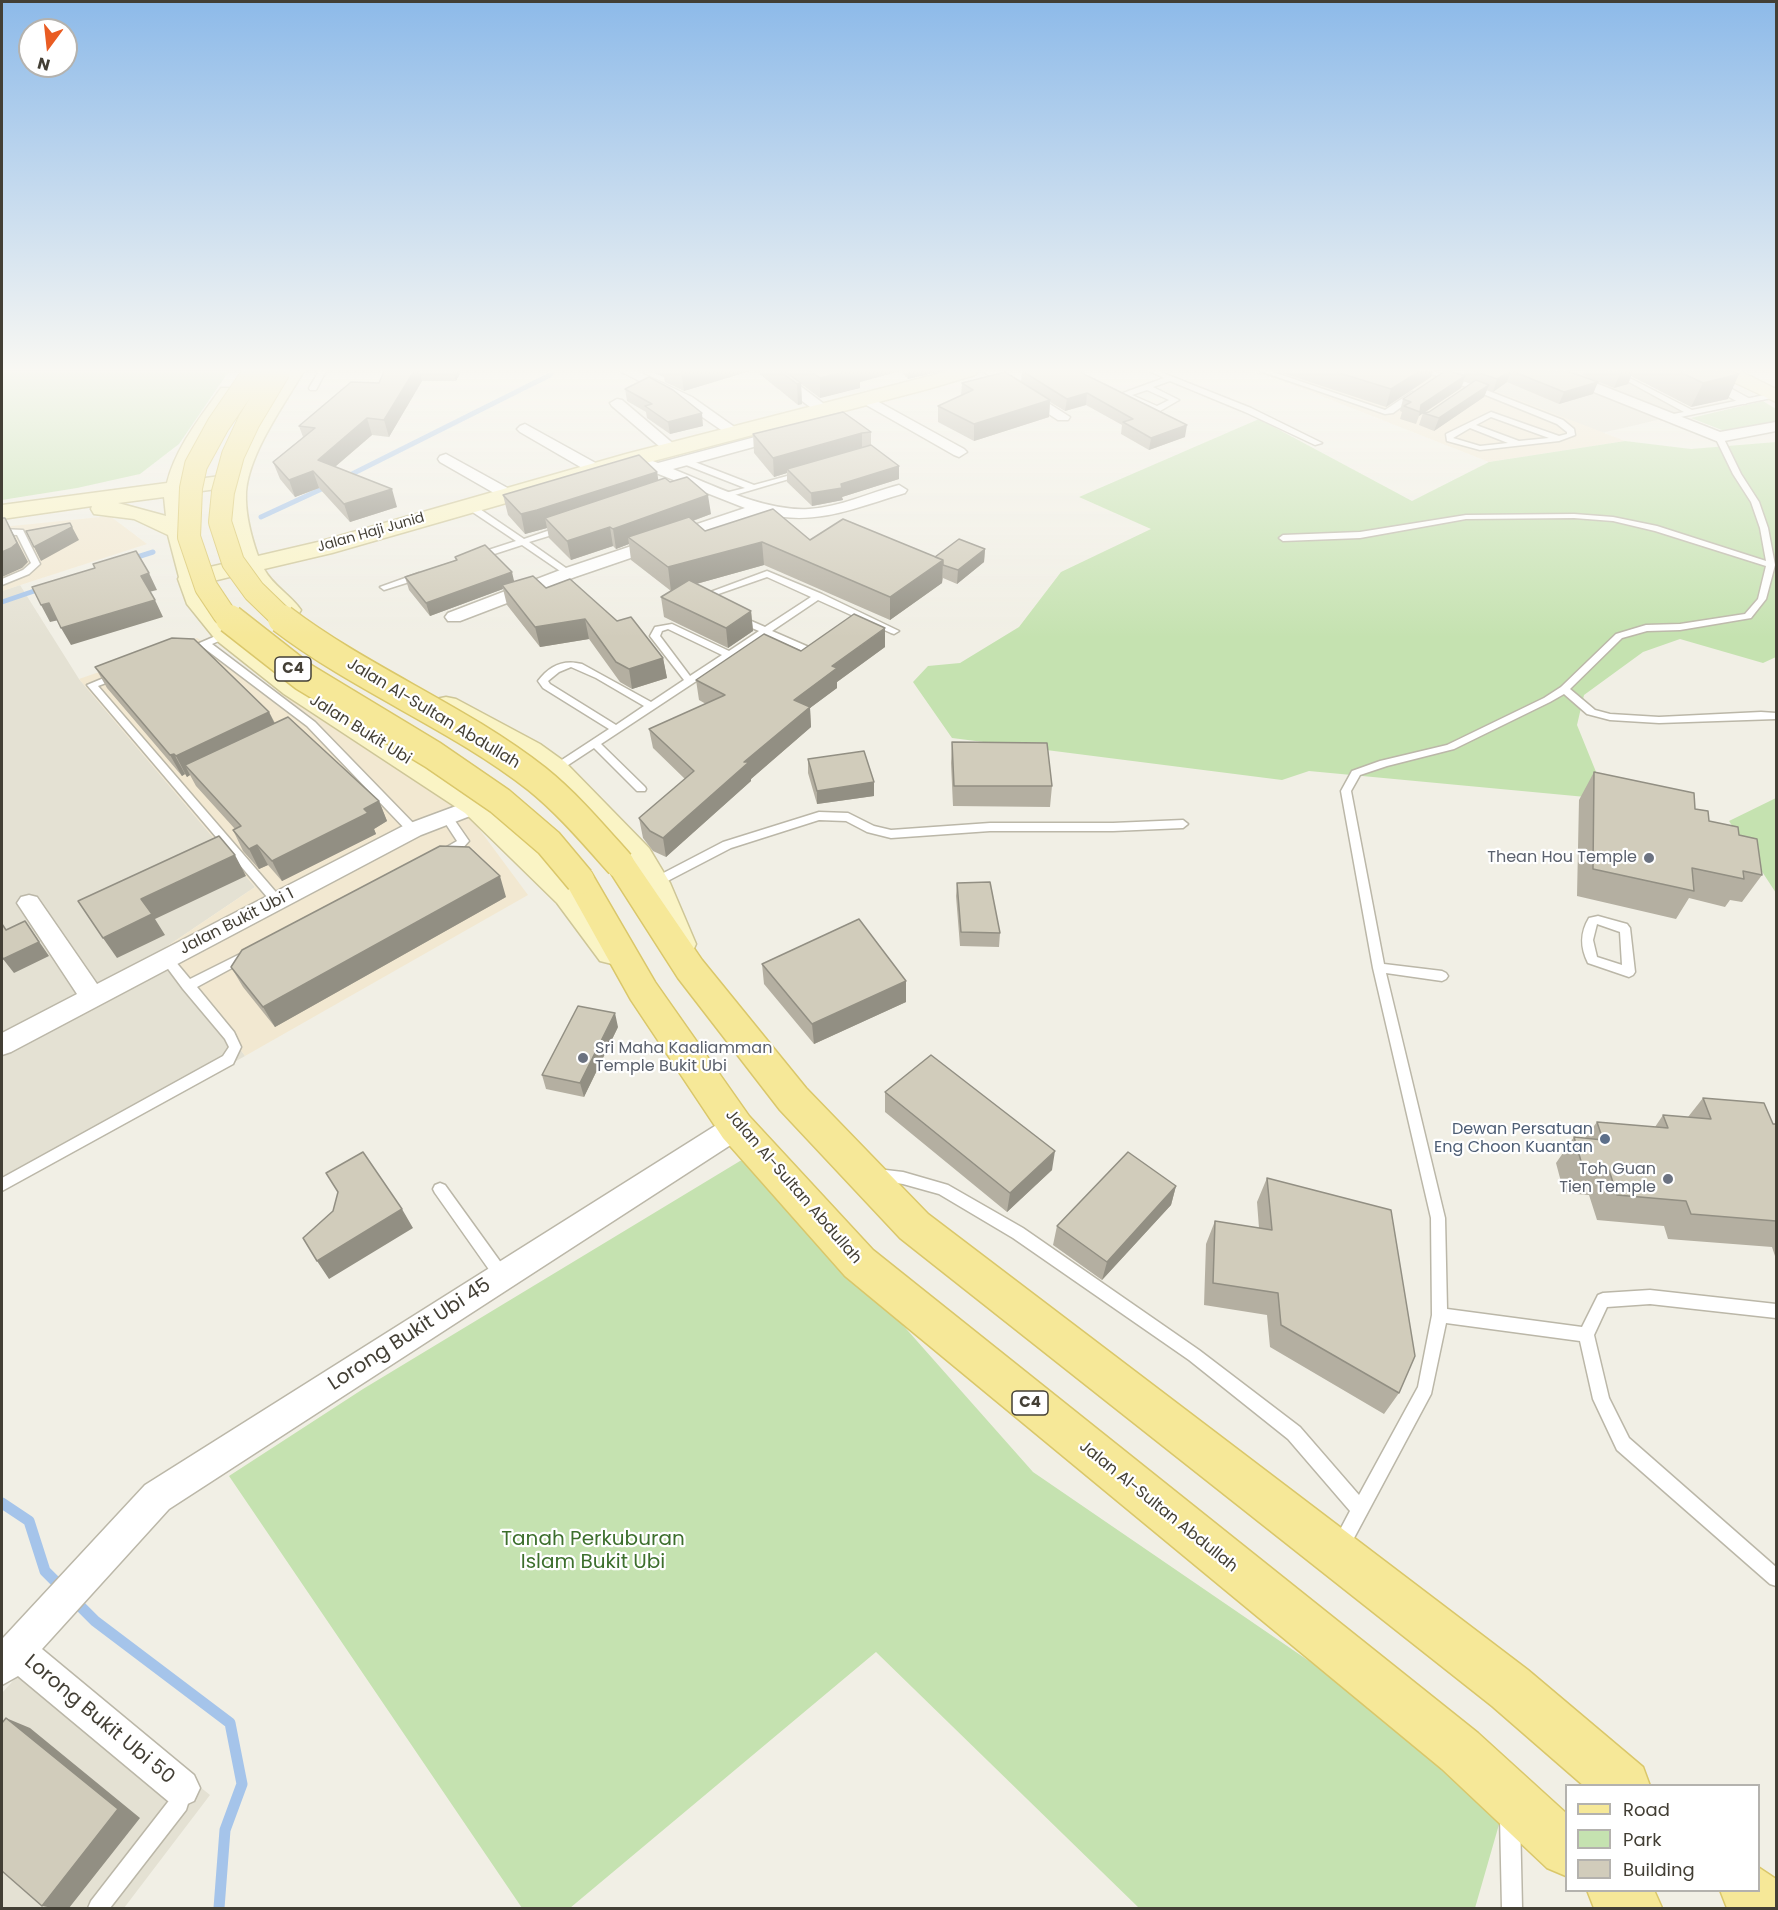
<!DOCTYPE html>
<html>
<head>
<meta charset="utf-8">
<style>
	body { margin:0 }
	#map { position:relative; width:1778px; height:1910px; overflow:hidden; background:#f1efe5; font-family:Poppins,sans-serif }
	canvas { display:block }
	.frame { position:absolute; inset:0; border:3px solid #433f35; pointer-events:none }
	.legend { position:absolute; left:1565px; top:1784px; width:195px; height:108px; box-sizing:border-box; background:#fff; border:2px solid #b4b2ae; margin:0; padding:8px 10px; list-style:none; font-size:18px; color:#433f35 }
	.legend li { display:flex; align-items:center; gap:12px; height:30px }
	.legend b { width:30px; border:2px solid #b4b2ae }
	.north { position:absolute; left:18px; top:18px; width:60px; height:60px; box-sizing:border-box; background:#fff; border:2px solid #b4b2ae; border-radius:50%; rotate:195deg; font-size:16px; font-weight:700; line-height:24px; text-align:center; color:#433f35 }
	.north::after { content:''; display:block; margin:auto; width:21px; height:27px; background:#e95c23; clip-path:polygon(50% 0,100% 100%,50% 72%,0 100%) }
</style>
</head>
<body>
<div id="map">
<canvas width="1778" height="1910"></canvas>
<div class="frame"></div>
<ul class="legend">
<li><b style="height:8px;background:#f6e898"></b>Road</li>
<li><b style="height:16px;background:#c5e2b0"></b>Park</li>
<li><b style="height:16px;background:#d1ccbb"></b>Building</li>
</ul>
<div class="north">N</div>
</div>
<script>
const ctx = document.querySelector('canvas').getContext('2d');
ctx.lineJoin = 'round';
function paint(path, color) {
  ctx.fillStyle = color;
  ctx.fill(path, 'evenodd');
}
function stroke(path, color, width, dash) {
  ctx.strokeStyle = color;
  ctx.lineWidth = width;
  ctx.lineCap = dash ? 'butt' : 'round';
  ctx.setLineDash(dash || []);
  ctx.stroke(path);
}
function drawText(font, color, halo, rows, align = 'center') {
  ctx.font = font + ' Poppins,sans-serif';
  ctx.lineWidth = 4.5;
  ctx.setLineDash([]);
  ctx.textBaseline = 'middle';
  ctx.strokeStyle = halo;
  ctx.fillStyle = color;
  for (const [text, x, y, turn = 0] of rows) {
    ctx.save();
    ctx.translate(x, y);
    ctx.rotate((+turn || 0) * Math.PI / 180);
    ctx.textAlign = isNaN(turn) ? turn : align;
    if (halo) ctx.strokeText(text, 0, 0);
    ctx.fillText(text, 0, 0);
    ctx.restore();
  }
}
const residential = new Path2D(`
	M1430,371H1608L1687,413L1602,433Z
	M20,585L79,679L255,887L166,947L245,1056L2,1192V591Z
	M36,1655L210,1795L124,1908H2V1693Z`);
const commercial = new Path2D(`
	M1250,371H1435L1478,384L1625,441L1489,462L1283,381Z
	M110,516L147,544L2,591V527Z
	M197,638L471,818L528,895L245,1056L166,947L255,887L79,679Z`);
const green = new Path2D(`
	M2,371H229L179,444L140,474L77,488L2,500Z
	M1763,401L1776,409V422L1727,432L1691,418Z
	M1259,419L1412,501L1489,462L1625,441L1691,449L1776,442V657L1763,663L1680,639L1643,652L1584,695L1577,725L1607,799L1309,771L1282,780L952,738L913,682L928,666L960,663L1019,627L1061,572L1151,529L1079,497Z
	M1776,798V893L1729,821Z
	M754,1157L1033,1472L1366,1700L1500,1821L1475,1908H1139L876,1652L570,1908H522L229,1476L363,1389L740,1161Z`);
const streamFar1 = new Path2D(`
	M344,478L550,375L553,371
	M261,517L328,486
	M131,559L153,552
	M2,602L43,588`);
const stream = new Path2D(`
	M2,1503L29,1521L45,1571L62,1588
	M74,1600L95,1621L230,1723L242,1784L225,1830L219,1908`);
const lane = new Path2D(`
	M319,371H326L316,390H310L309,388Z
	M1149,371H1158L1251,408L1322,443L1315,445L1245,412L1170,381L1153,387L1179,400L1160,411H1154L1123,397V393L1164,378ZM1147,390L1169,400L1157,406L1132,395Z
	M1260,371H1270L1385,410L1412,392L1419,394L1393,413L1385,414Z
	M1421,371H1431L1445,374L1563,420L1574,429L1575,435L1559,441L1480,450L1447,441L1446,434L1491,412L1559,436L1567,434V432L1557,424L1444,378ZM1491,417L1549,438L1519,441L1476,425ZM1470,428L1508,443L1480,446L1453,438Z
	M1609,371H1616L1692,410L1774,393H1776V397L1671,419L1667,417L1668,415L1684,412Z
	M1716,435L1723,437L1741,474L1759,502L1768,528L1775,565L1766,599L1751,618L1680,630L1647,631L1622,638L1570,689L1595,710L1610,714L1659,717L1761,712L1776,713V719L1659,723L1610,720L1587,714L1564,694L1550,702L1454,749L1387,766L1360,775L1351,791L1384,964L1442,971L1446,973L1448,976L1446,979L1442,981L1386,973L1445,1218L1447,1309L1582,1327L1598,1295L1603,1293L1650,1290L1776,1304V1318L1650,1304L1607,1307L1594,1335L1609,1398L1629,1438L1776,1567V1586L1770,1584L1617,1450L1593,1399L1580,1341L1446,1323L1431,1394L1346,1553L1340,1556L1334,1553L1331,1547L1350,1511L1288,1439L1189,1360L1013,1238L939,1194L903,1184L872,1179L870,1175L872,1171L877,1169L903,1172L948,1185L1023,1228L1199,1350L1300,1427L1359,1495L1418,1387L1432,1315L1431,1218L1373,968L1341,791L1352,771L1380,761L1447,745L1544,698L1561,687L1616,634L1646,625L1680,624L1745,614L1758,599L1766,566L1655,531L1613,521L1574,518L1466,519L1360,538L1283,541L1279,538L1283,535L1360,532L1466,515L1574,514L1613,517L1657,526L1766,561L1760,528L1751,502L1733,474L1715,437Z
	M681,459H687L754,485L802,472L806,474L728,497L724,495L725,493L745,488L681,463Z
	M465,503H471L524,539L559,527H565V531L529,542L573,573L566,575L522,545L482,558H476V554L516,541L465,507Z
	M2,529L23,530L40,564L29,574L2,585V579L23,570L31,563L17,535L2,534Z
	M767,571L822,594L899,631L894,634L891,633L818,600L772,631L811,648L822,647V651L807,653L766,635L601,744L645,787L646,789L645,791H637L594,748L559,771H551L550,769L551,767L609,729L543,688L538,681C549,666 563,659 582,664L651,702L684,680L650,636L655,627L672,624L729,651L759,631L736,621V617H742L765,627L811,597L767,577L704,599L701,600L697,597ZM668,629L722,655L690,676L660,636L662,631ZM571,667L596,678L644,706L616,725L550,684L548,681L559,672Z
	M419,573L423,576L422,578L384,590L380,587Z
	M225,632L230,635L228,637L212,644L315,722L417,827L418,830L417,833H409L307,726L204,648L186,654L181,651Z
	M116,673L121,676L119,678L98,686L281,898L283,901L281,904H273L87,685Z
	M819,812L848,813L874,826L891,830L990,823H1113L1183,820L1188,824L1183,828L1113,831H990L891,838L867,832L846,821L819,820L731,848L658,886L654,887L648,883L650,880L723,842Z
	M447,814L451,815L469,841L461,850L444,858L438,854L440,851L457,841L442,818Z
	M1598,916L1627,924L1630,928L1635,972L1633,975L1629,977L1588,963C1580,947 1580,933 1589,918ZM1597,924L1620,932L1622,965L1597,957L1593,940Z
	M250,949L256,953L254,956L197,987L234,1032L241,1047L233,1064L2,1191V1178L223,1056L229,1047L225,1039L183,989L160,958L166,954L170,955L190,979Z
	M440,1183L445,1185L507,1271L509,1276L507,1281L502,1283L497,1281L435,1193L433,1189L435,1185Z
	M182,1781L189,1784L192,1791L186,1810L110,1908H88L91,1901L171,1798L175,1784Z
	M1510,1807L1517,1810L1520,1817L1522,1908H1502L1500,1817L1503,1810Z`);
const street = new Path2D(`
	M620,371H637L692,397L743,433L740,436H730L682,403Z
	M982,371H998L1070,417L1068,420H1058Z
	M1547,371H1565L1720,432L1776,422V431L1719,442L1549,374Z
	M1682,371H1699L1752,400L1745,404L1740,403Z
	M786,378L791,379L828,407L830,410L828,413H818L781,385L779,382Z
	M866,395L964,449L967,452L959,457L954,455L861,402L859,399Z
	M617,399L622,400L676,446L679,449L676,452H666L612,406L610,403Z
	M525,424L601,466L603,469L601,472H589L520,432L517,429L520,426Z
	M785,429L793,434L790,437L673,469C712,485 766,512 809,509C840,507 869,493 899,485L907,490L905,493C854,508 815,527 762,513L575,577L460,621H448L445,617L448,613L563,569L745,508L628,462L626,459L628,456L634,454L658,463Z
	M446,454L513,491L515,494L513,497H501L440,462L438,459L440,456Z
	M475,799L483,801L486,806L483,811L421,835L11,1052L2,1055V1033L77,994L21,909L17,903L21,897L29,895L37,897L97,984L405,825Z
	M736,1116L746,1119L749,1127L746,1135L169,1509L42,1649L194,1775L200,1788L194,1801L181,1807L168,1801L18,1676L2,1685L3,1638L145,1485L726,1119Z`);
const secondary = new Path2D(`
	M285,371H304C284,405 249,453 246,492C245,514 251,536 258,556L318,542L626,454L949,371H978L975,375L928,389L642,464L332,553L264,569C273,586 291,595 301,610L298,615C273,621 254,593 242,574L205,583L211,602L234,630L302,682L485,799L579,887L624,943L628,952L624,961L612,964L600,961L557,903L465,813L284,694L216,640L187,604L178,579L179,577L168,535L134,519L94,514L91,509L92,506L2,519V505L167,483C176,447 200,418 221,388H235L238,392L205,443L190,480L228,475L244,439ZM224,488L226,524L236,561L201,569L191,532L187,493ZM164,497L166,516L118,503Z
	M1717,371H1740L1776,389V402L1719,375Z
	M446,697L456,699L540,744L565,762L649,848L670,883L696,944L692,953L680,956L668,953L638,883L627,863L545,776L520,756L436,711L432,705L436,699Z`);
const primary = new Path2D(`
	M620,853L631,856L702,960L806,1088L928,1214L1528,1670L1643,1767L1650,1786H1584L1492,1706L900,1238L780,1110L678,978L605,864L609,856Z
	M580,869L591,872L655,982L749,1116L873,1250L1478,1733L1566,1813V1876L1547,1868L1442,1769L845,1276L723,1138L631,1000L564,880L569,872Z
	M1758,1867L1776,1879V1908H1727L1720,1890H1758Z
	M1587,1890H1654L1662,1908H1594Z`);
const primaryBridgeFar1 = new Path2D(`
	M279,371L249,421L233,455L223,492L220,522L233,562L254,591L284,620
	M232,620L224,614L206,587L189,537L191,488L196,465L218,425L255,371`);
const primaryBridge = new Path2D(`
	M230,619L304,677L433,755L500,801L549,843L580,880
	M282,619C362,680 458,717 537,779C568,804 594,835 620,864`);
const wall = new Path2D(`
	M384,371H461L456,381H422L389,437L372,435L335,467L397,507L350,522L319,488L295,497L280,479L273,462L303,437L299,426L379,383Z
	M646,371H750L684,391L665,382L664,377Z
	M756,371H941L908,379L900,371L860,382V388L820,398L801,384L802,404L798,405Z
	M1022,371H1080L1185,437L1149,450L1121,434L1122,425L1086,405L1065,411L1050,402L1049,417L974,441L938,422V406L961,395L962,383L1021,382Z
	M1276,371H1433L1431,377L1386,407Z
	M1465,371H1567L1593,394L1559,404L1507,382L1493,392L1487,389L1484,397L1434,431L1419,425L1423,413L1419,416L1416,424L1400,419L1402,412L1400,411L1403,399L1463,376ZM1464,381L1472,384L1429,412L1424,413L1461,388Z
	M1584,371H1732L1728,399L1691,407L1631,376L1628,384L1614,388L1582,375Z
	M625,389L703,426L670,434L647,418L646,412L627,401Z
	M871,432V445L899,479L842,497L843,500L812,506L787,482V473L774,477L754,453L753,434Z
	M657,472L658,480L711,514L693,521L705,531L810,540L935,557L985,549L984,562L957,584L943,578L942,583L890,620L764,565L696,584L751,611L753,631L728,648L664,617L661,597L671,591L631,560L629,544L616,549L613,546L571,560L549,538L547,528L525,534L508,515L503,495Z
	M455,557L514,582L546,588L617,621L663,658L667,678L632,689L620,682L589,639L540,647L507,605L503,589L430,616L409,590L405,577L456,560Z
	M885,647L837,682V688L810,708L811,727L751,779V781L666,857L653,851L643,838L639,818L685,779L653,748L649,729L706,704L699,700L696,680L801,651Z
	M95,667L269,712L275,723L379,801L387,821L374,829L376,834L282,881L268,865L259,869L243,851L233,830L235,829L196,786L190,775L187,777L185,774L182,776L107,688Z
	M952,742L1052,786L1050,807L953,806L951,763Z
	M808,759L874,796L817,804L808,773Z
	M1594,772L1695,809L1709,821L1739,835L1762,875L1742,902L1730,900L1725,907L1689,898L1676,919L1577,896L1579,800Z
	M957,883L1000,933L999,947L960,946L956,896Z
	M506,897L275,1027L243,987L231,967Z
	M762,964L906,981V1002L814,1044L764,984Z
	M618,1027L584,1097L546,1089L542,1075Z
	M885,1092L1052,1170L1007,1212L885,1112Z
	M1703,1098L1773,1124H1776V1259L1772,1247L1668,1239L1664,1226L1597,1220L1589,1195L1564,1193L1556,1163L1574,1137L1585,1138L1597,1122L1655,1127L1663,1115L1688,1117Z
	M1267,1178L1399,1393L1384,1414L1270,1347L1267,1315L1204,1305L1206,1244L1215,1221L1259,1228L1257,1202Z
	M1176,1186L1171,1205L1102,1280L1053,1245L1057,1226Z`);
const shadedWall = new Path2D(`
	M414,371H419L422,381L389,437L384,420Z
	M453,371H461L456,381Z
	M681,371H750L684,391Z
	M847,371H900L860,382V388L820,398V378Z
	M908,371H941L908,379Z
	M1420,371H1433L1431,377L1386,407L1391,389Z
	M1511,371L1507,382L1493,392L1497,379Z
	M1621,371H1633L1628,384L1614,388Z
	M1739,374L1728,399L1691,407L1703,383Z
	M1465,376L1461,388L1419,416L1421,405Z
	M1598,382L1593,394L1559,404L1564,392Z
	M801,383L802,404L798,405L797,384Z
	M1489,385L1484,397L1434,431L1439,418Z
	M1087,393L1086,405L1065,411L1067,399Z
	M1050,400L1049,417L974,441V424Z
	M702,413L703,426L670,434L668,422Z
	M367,418L372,435L323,477L318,460Z
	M1187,425L1185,437L1149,450L1151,438Z
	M862,433V452L787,469V473L774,477L773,458Z
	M899,466V479L842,497L843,500L812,506L811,493Z
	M313,471L319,488L295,497L289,480Z
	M657,472L660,491L545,518L547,528L525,534L521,514Z
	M392,489L397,507L350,522L344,504Z
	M708,495L711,514L634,542L628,537L629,544L616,549L613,529Z
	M5,518L28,562L22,568L2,577V552Z
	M70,523L79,540L41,561L34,547Z
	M610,527L613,546L571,560L567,541Z
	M762,542L764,565L671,591L668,567Z
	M985,549L984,562L957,584L958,570Z
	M943,560L942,583L890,620V597Z
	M512,572L515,585H502L503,589L430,616L426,603Z
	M149,573L157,590L149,592L141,576Z
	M155,600L163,617L71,645L61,628Z
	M49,603L59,620L50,622L41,605Z
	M751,611L753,631L728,648L726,628Z
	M585,619L589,639L540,647L535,627Z
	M885,628V647L837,682V688L810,708L811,727L751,779V781L666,857L663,838L744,762L794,700L832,666Z
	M663,658L667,678L632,689L629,669Z
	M269,712L279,733L185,765L190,775L187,777L176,756Z
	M174,754L185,774L182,776L170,755Z
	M874,782V796L817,804V791Z
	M379,801L387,821L374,829L376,834L282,881L272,861Z
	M257,845L268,865L259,869L249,849Z
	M235,855L246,876L155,919L165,935L117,958L103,938L141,899Z
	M500,876L506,897L275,1027L263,1007Z
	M25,921L49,956L14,973L3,959Z
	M906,981V1002L814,1044L812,1024Z
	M615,1013L618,1027L584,1097L580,1083Z
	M1055,1151L1052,1170L1007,1212L1010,1193Z
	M1176,1186L1171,1205L1102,1280L1107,1262Z
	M402,1209L413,1228L329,1279L317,1261Z
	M6,1718L30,1728L140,1818L69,1908H53L42,1906Z`);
const building = new Path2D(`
	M384,371H414L384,420L367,418L318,460L392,489L344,504L313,471L289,480L273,462L315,428L299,426L351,382L379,383Z
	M780,371H784L801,383L797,384Z
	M810,371H847L820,378Z
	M1022,371H1080L1086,375L1187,425L1151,438L1123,422L1133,419L1087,393L1067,399Z
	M1333,371H1420L1391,389Z
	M1445,371H1450L1465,376L1421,405L1420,412L1404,406L1411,402L1403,399Z
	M1473,371H1511L1497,379Z
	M1512,371H1567L1598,382L1564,392Z
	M1678,371H1732L1739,374L1703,383Z
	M1005,372L1050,400L974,424L938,406L973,390L962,383Z
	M649,377L673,390L702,413L668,422L645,406L652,404L625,389Z
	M1476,380L1489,385L1439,418L1423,413L1429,412Z
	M843,412L871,432L862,433L773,458L753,434Z
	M871,445L899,466L841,484L842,488L811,493L787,469Z
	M639,455L657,472L537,510L521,514L503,495Z
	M687,477L708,495L613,529L610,527L567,541L545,518L665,478L670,482Z
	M773,509L810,540L843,519L943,560L890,597L762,542L668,567L628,537L689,517L705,531Z
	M2,518H5L17,543L11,548L2,552Z
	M70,523L72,527L34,547L26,531Z
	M959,539L985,549L958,570L943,565V560L935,557Z
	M485,545L512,572L426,603L405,577L457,560L455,557Z
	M136,551L149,573L141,576L155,600L61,628L49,603L41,605L32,587L95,568L93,564Z
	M533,576L546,588L570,579L617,621L631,617L663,658L629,669L616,662L585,619L535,627L502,585Z
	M689,580L751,611L726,628L661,597Z
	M854,614L885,628L832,666L837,668L794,700L810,707L744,762H749L663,838L650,831L639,818L694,771L649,729L725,695L696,680L764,634L801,651Z
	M172,638L194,639L269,712L176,756L174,754L170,755L95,667Z
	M288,717L379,801L364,809L368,813L272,861L257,845L249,849L233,830L241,826L185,765Z
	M952,742L1047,743L1052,786H954Z
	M864,751L874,782L817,791L808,759Z
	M1594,772L1694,793L1695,809L1708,811L1709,821L1738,827L1739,835L1757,839L1762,875L1743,871L1744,879L1692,868L1694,891L1593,869Z
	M219,836L235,855L141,899L152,914L103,938L78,901Z
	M440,846L469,847L500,876L263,1007L231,967L242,950Z
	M990,882L1000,933L961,932L957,883Z
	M859,919L906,981L812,1024L762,964Z
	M25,921L39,942L3,959L2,956V924L6,930Z
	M578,1006L615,1013L580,1083L542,1075Z
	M931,1055L1055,1151L1010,1193L885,1092Z
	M1703,1098L1764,1103L1773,1124H1776V1221L1691,1214L1686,1201L1617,1195L1609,1170L1583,1168L1574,1137L1603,1140L1597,1122L1668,1128L1663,1115L1711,1119Z
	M363,1152L402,1209L317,1261L303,1238L333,1211L338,1192L326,1173Z
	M1128,1152L1176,1186L1107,1262L1057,1226Z
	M1267,1178L1391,1210L1415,1356L1399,1393L1281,1325L1278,1293L1213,1283L1215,1221L1272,1230Z
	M6,1718L118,1809L42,1906L2,1871V1723Z`);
const markers = [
	[1649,858,6,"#6b7280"],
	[583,1058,6,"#6b7280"],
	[1605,1139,6,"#5c6f8a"],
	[1668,1179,6,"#6b7280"]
];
const farStreetnames = [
	["Jalan Haji Junid",371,533,-16]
];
const shields = [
	[293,669,36],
	[1030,1403,36]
];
const shieldNames = [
	["C4",293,669],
	["C4",1030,1403]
];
const streetNames = [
	["Jalan Al-Sultan Abdullah",433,714,31],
	["Jalan Bukit Ubi",360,730,32],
	["Jalan Bukit Ubi 1",237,922,-27],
	["Jalan Al-Sultan Abdullah",793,1187,49],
	["Jalan Al-Sultan Abdullah",1158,1507,39]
];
const worshipNames = [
	["Thean Hou Temple",1637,858],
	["Sri Maha Kaaliamman",595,1049,"left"],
	["Temple Bukit Ubi",595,1067,"left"],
	["Toh Guan",1656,1170],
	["Tien Temple",1656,1188]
];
const serviceNames = [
	["Dewan Persatuan",1593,1130],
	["Eng Choon Kuantan",1593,1148]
];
const nearStreetnames = [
	["Lorong Bukit Ubi 45",410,1335,-33],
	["Lorong Bukit Ubi 50",99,1720,40]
];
const nearParknames = [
	["Tanah Perkuburan",593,1540],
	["Islam Bukit Ubi",593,1563]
];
paint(residential, '#e4e1d3');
paint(commercial, '#f2e8d1');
paint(green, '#c5e2b0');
stroke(streamFar1, '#a5c4ea', 5);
stroke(stream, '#a5c4ea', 11);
stroke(lane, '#bbb7a8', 3);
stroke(street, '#bbb7a8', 3);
stroke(secondary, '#cec697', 3);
stroke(primary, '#dac76a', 3);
paint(lane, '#fff');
paint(street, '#fff');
paint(secondary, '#faf4c5');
paint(primary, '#f6e898');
stroke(primaryBridgeFar1, '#dac76a', 24, []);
stroke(primaryBridge, '#dac76a', 31, []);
stroke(primaryBridgeFar1, '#f6e898', 22);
stroke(primaryBridge, '#f6e898', 28);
paint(wall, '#b4afa1');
paint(shadedWall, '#928f83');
paint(building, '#d1ccbb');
stroke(building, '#928f83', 1.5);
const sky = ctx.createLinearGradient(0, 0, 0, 638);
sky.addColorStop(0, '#8dbae9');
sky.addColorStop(0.58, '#f9f8f3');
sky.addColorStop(1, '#f9f8f300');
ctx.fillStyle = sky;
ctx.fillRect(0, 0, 1778, 638);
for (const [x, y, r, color] of markers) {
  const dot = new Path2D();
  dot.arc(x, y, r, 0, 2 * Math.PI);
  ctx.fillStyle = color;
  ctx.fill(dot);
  stroke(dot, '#fff', 2);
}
drawText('14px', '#433f35', '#fff', farStreetnames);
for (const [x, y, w] of shields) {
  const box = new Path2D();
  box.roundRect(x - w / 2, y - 12, w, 24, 4.5);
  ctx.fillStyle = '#fff';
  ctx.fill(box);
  stroke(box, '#433f35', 1.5);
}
drawText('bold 15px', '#433f35', null, shieldNames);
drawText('16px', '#433f35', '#fff', streetNames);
drawText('16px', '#5b616d', '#fff', worshipNames, 'right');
drawText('16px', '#4e5e75', '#fff', serviceNames, 'right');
drawText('20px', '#433f35', '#fff', nearStreetnames);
drawText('20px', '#3d6f2d', '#fff', nearParknames);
</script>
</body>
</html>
